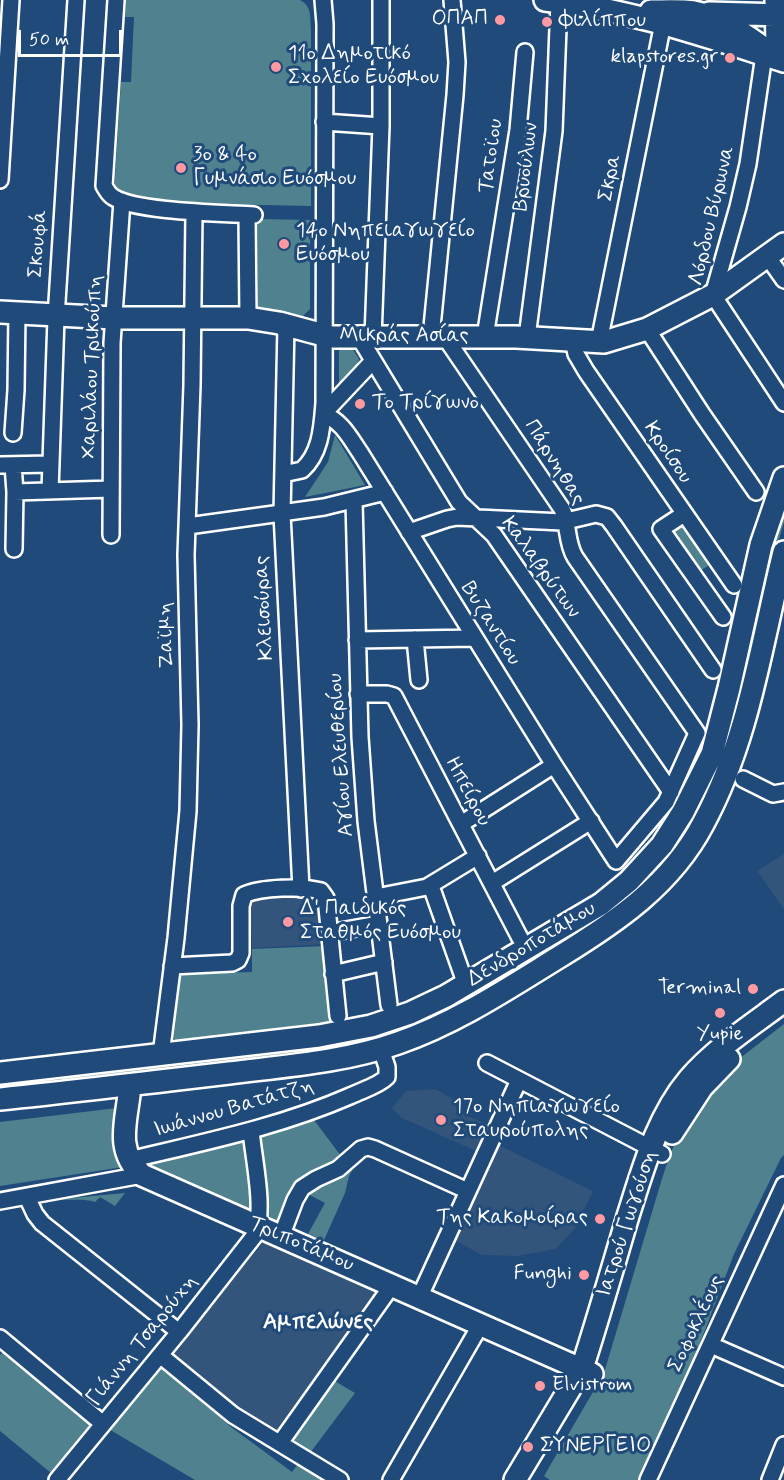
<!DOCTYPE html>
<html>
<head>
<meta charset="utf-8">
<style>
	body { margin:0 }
	#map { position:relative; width:784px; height:1480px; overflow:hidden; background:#1f4a7a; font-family:Mynerve,sans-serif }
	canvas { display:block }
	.scale { position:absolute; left:18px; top:30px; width:104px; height:27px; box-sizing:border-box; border:3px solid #fff; border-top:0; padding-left:8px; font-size:18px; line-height:21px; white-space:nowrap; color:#fff; -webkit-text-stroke:4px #1f4a7a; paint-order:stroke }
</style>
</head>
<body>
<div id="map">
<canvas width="784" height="1480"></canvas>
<div class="scale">50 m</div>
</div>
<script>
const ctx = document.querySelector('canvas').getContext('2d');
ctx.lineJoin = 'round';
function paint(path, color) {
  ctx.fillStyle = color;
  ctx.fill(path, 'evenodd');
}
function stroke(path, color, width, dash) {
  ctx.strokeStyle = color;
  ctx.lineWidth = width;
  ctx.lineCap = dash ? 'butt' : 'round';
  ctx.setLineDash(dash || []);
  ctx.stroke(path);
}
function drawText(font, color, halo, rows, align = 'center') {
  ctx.font = font + ' Mynerve,sans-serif';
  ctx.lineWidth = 6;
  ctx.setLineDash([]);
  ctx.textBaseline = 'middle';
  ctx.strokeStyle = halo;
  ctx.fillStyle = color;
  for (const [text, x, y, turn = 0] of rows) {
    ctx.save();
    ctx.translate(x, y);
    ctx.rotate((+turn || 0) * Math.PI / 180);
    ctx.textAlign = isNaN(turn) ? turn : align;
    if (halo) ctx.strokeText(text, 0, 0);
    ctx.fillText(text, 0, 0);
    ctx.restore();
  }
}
const built = new Path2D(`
	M784,854V909L757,871Z
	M311,892L323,900L327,944L252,948L250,894Z
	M435,1089L464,1105L461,1113L489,1125L476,1151L402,1118L392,1108L406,1091Z
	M494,1143L593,1191L575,1228L556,1249L517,1256L482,1255L451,1238Z
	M265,1241L385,1291L279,1437L222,1399L169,1353Z`);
const green = new Path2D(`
	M126,0H300C312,6 310,17 311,30V206L162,203L128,198L114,192L121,82H131L134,17H125Z
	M257,219L310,220V309L301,318L258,309Z
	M339,348H352L359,359C356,368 348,379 339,383Z
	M335,435L365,485L305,497L328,462Z
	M784,497V522L773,559L741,707L702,813L672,857L610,916L465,1004L401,1033L326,1052L0,1091V1083L358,1038L664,856L750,629Z
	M684,514L717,560L694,575L661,529Z
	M327,946L334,1021L177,1041L169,1035L176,976L181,974L252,972V949Z
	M784,1024V1155L781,1158L734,1254L676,1406L642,1480H550L544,1476L604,1373L661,1182L670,1154L683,1127L726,1069Z
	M117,1108L123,1167L0,1186V1122Z
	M311,1116L341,1156L360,1157L349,1176L345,1193L324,1240L308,1234L325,1203L304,1192L285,1227L151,1166L145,1161Z
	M125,1193L115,1206L100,1197L95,1202C83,1198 73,1201 61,1199Z
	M3,1352L92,1424L51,1473L0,1431V1355Z
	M160,1365L231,1427L292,1472L298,1464L326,1480H195L107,1428Z
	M333,1380L355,1393L310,1453L292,1441Z`);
const street = new Path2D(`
	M116,0L104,186C107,190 108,194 113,197C136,212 223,213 254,215
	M764,55L748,164L738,207L713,295L784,403
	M324,122L381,126
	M0,180L11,0
	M247,215L248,318
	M767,256L784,280
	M286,325L282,514L301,889
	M647,329L702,414L756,492
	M359,337L459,502L494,535L671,792
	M373,337L381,126V0
	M431,337L455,95L457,62L452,0
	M485,337L518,130L525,52
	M527,337L554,131L559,2
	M573,341L576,354L586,371L734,585
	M599,342L663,23
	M323,414C342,421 350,438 361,454L554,765L616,861L666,802L697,733L575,557C566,542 569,525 562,509L445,337
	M323,414L372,362
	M13,433L16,390L17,312
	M0,465L50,464
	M13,465L15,492L14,549
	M283,474L302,470C321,453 322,427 324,403L325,24L323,0
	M50,491L56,318L76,0
	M15,492L111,489
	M354,501L360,737L366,821L389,1005
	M684,514L661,529L723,617
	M188,526L324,507L385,492
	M409,532L447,519L457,517L562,522L596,514L607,517L614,526L713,670
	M111,535L112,343L122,201
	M415,639L419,680
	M357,640L474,638
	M358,694H387L394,696L520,938
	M743,779L773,794L784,792
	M461,824L554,765
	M492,883L591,821
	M431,886L466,985
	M376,897L427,887L478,856
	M329,933L379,924
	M172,966L232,963L238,960L241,953V906L244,895C261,887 303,886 321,891L326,898L338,1016
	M333,974L384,962
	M161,1055L176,938L188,811L190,725L186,555L192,385L194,212
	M487,1063L662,1154
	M129,1160C204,1142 279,1127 350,1096C362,1090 378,1086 387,1077V1067L381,1049
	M27,1197L35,1214L42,1223L179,1332
	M0,1201L142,1175
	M281,1237L295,1200L302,1188L316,1179L338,1169L361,1149L368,1147L375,1149L468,1191
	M420,1296L519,1080
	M0,1338L102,1423
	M711,1345L784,1377
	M160,1355L233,1415L340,1480
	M280,1443L393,1284
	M57,1480L179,1332L255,1235C265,1209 254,1161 251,1131
	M391,1480L481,1324
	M648,1480L784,1185
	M770,1480L784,1445`);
const secondary = new Path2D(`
	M545,0C628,9 705,36 784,61
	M776,0L777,45L784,60
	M651,11C665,11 680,10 694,12C718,16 742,33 761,46
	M709,13L784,15
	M0,312L114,318H248L279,323L331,337H516L604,342L647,329L713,295L784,244
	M0,1073L319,1036L371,1026L410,1013L446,996L601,904L629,881L662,845L683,812L712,754L729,688L761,545L784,478
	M130,1085C128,1118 113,1149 142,1175L592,1374
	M0,1099C77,1091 153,1082 229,1073C286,1066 344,1062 398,1043C456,1023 507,989 559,957C616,922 671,885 703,824C749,739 761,645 784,552
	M672,1133L702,1087L729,1059
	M515,1480L578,1375L585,1359C600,1312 614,1263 628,1216C643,1169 657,1117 689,1079C716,1048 752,1025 784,1001`);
const markers = [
	[500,20,6,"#ff9aa2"],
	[547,22,6,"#ff9aa2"],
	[730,58,6,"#ff9aa2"],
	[276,67,6,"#ff9aa2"],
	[181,168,6,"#ff9aa2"],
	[284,244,6,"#ff9aa2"],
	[360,404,6,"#ff9aa2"],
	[288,922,6,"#ff9aa2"],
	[753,989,6,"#ff9aa2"],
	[720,1013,6,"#ff9aa2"],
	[441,1120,6,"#ff9aa2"],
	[600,1219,6,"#ff9aa2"],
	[584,1275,6,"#ff9aa2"],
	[540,1386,6,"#ff9aa2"],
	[528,1447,6,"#ff9aa2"]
];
const poiNames = [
	["ΟΠΑΠ",488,20,"right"],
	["Φιλίππου",559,22],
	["11ο Δημοτικό",288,55],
	["Σχολείο Ευόσμου",288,79],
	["klapstores.gr",718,58,"right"],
	["3ο & 4ο",193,156],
	["Γυμνάσιο Ευόσμου",193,180],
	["14ο Νηπειαγωγείο",296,232],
	["Ευόσμου",296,256],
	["Το Τρίγωνο",372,404],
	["Δ' Παιδικός",300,910],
	["Σταθμός Ευόσμου",300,934],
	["Terminal",741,989,"right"],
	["Yupie",720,1035,"center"],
	["17ο Νηπιαγωγείο",453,1108],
	["Σταυρούπολης",453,1132],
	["Της Κακομοίρας",588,1219,"right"],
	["Funghi",572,1275,"right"],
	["Elvistrom",552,1386],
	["ΣΥΝΕΡΓΕΙΟ",540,1447]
];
const streetNames = [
	["Τατοϊου",492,156,-82],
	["Βρυούλων",527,167,-83],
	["Σκρα",611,178,-79],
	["Λόρδου Βύρωνα",713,216,-77],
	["Σκουφά",39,244,-86],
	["Μικράς Ασίας",404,337],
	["Χαριλάου Τρικούπη",93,367,-88],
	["Κροίσου",667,453,56],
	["Πάρνηθας",554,463,58],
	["Καλαβρύτων",540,568,54],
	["Κλεισούρας",265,608,-93],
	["Βυζαντίου",490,624,58],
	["Ζαϊμη",167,635,-92],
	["Αγίου Ελευθερίου",342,755,-94],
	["Ηπείρου",467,792,62],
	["Δενδροποτάμου",532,945,-31],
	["Ιωάννου Βατάτζη",234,1109,-16],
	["Ιατρού Γωγούση",628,1224,-72],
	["Τριποτάμου",301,1245,23],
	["Σοφοκλέους",697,1324,-65],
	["Γιάννη Τσαρούχη",143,1341,-51]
];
const neighbourhoodNames = [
	["Αμπελώνες",318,1323]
];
paint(built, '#33557c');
paint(green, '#4f828e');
stroke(street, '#fff', 20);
stroke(secondary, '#fff', 26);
stroke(street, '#1f4a7a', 15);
stroke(secondary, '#1f4a7a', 21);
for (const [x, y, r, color] of markers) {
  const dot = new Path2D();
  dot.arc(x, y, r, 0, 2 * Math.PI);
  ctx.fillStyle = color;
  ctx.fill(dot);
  stroke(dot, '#1f4a7a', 2);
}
drawText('21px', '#fff', '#1f4a7a', poiNames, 'left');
drawText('21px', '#fff', '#1f4a7a', streetNames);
drawText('bold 22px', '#fff', '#1f4a7a', neighbourhoodNames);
</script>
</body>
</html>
